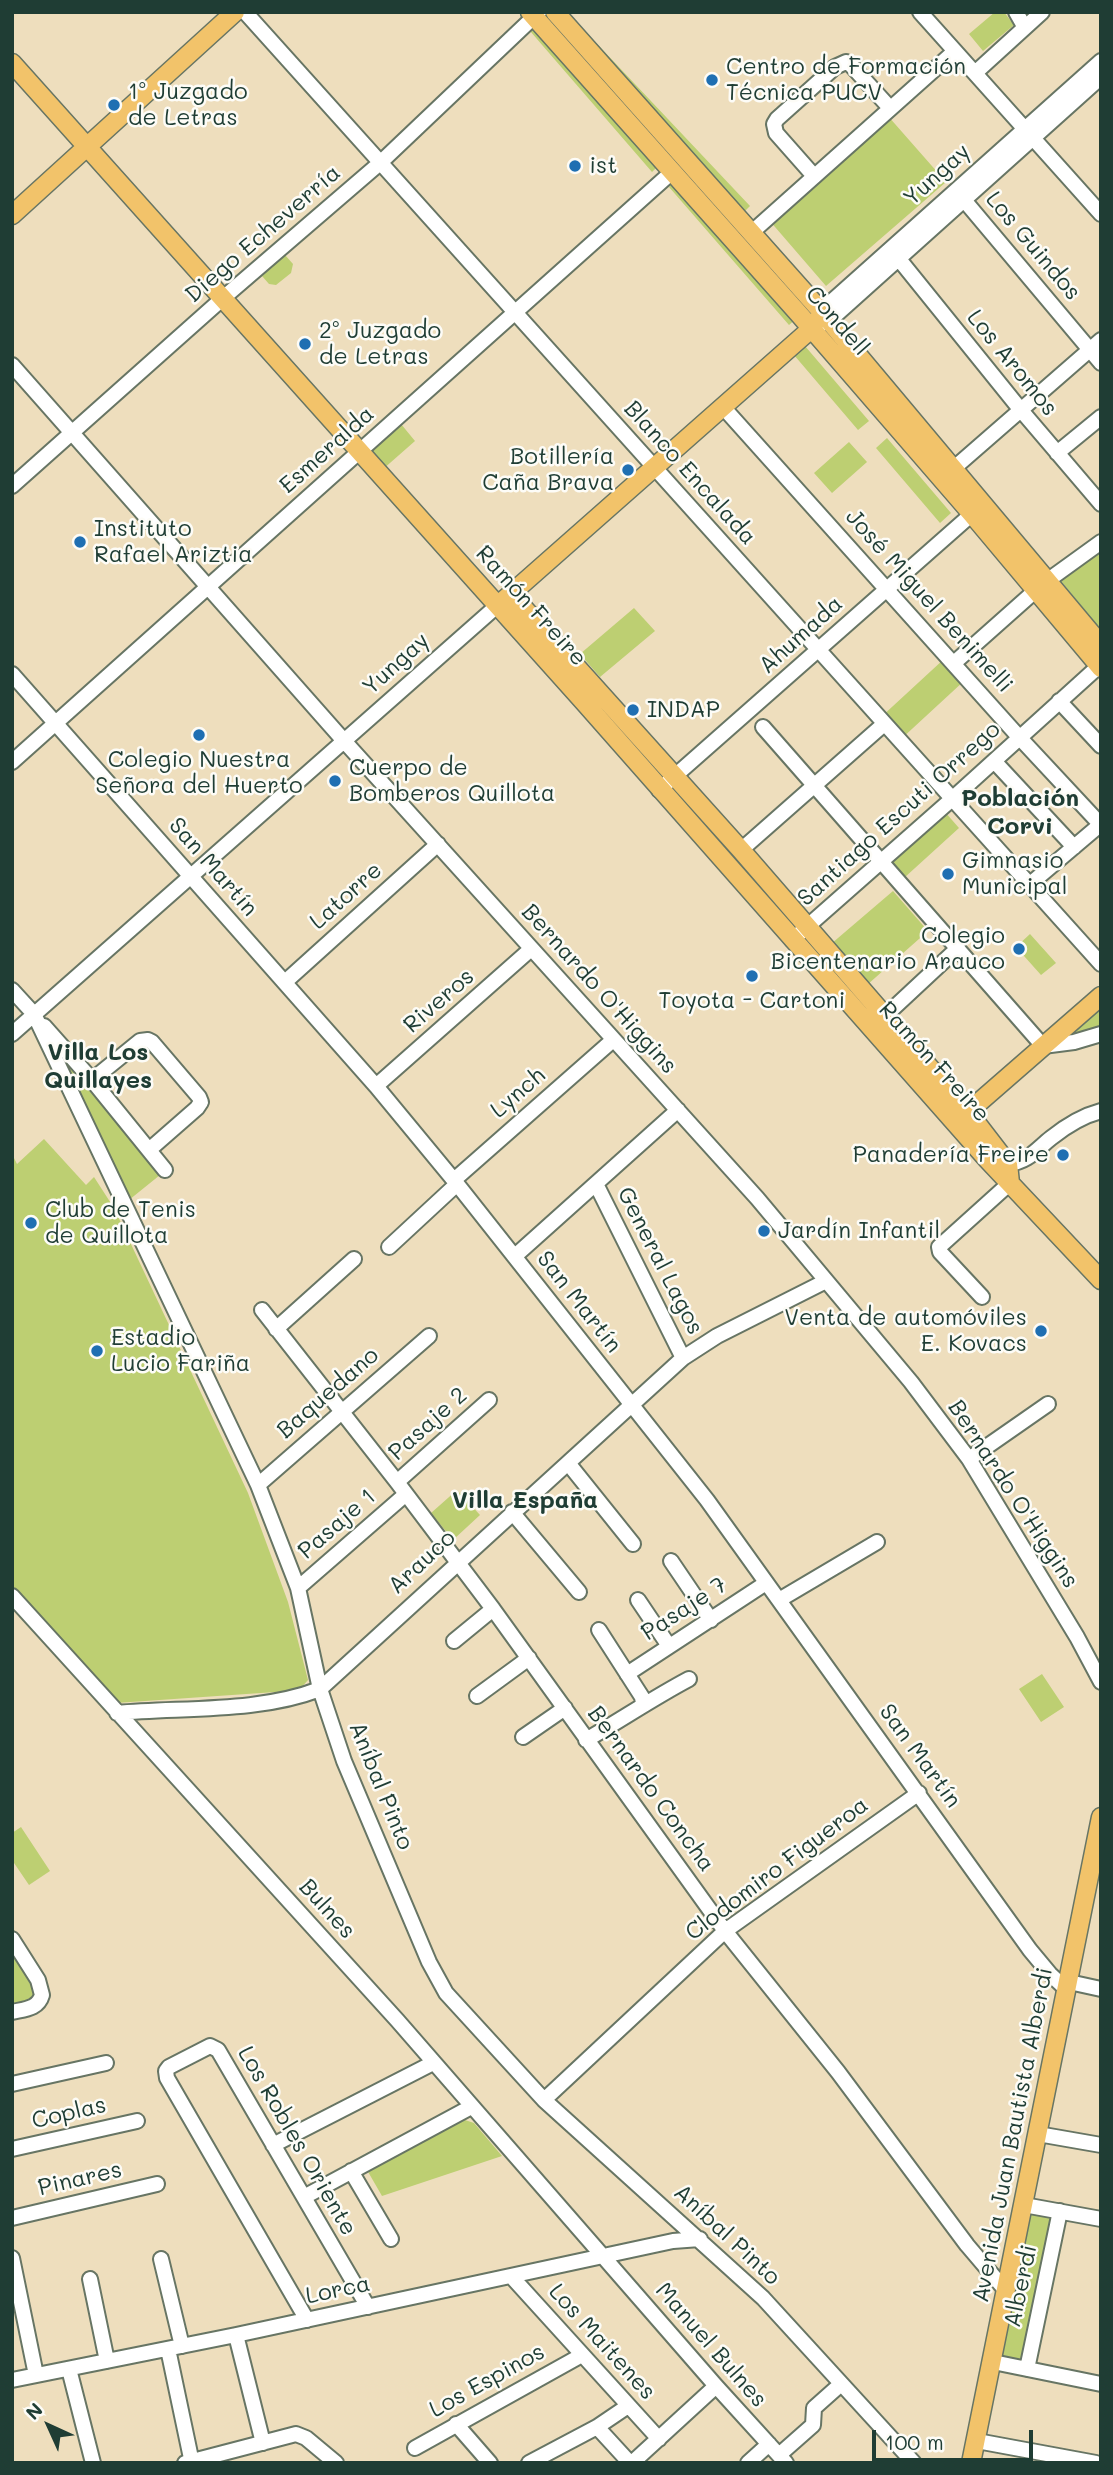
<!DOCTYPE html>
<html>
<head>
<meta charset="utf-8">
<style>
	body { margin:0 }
	#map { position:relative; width:1113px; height:2475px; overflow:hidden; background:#eedebd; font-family:Mali,sans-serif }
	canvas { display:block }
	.frame { position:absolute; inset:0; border:14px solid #1f3d34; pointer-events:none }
	.north { position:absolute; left:14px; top:2391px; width:70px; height:70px; -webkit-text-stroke:5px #fdfcf7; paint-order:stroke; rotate:315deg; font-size:19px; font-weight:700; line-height:28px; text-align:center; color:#1f3d34 }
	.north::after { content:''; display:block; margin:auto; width:24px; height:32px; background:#1f3d34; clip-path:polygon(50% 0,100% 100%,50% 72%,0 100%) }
	.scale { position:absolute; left:872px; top:2430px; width:161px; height:32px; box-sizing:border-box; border:4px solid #1f3d34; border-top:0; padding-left:9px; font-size:21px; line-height:24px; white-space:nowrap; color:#1f3d34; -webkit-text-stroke:5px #fdfcf7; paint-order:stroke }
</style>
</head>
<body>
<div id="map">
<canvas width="1113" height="2475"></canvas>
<div class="frame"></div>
<div class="north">N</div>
<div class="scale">100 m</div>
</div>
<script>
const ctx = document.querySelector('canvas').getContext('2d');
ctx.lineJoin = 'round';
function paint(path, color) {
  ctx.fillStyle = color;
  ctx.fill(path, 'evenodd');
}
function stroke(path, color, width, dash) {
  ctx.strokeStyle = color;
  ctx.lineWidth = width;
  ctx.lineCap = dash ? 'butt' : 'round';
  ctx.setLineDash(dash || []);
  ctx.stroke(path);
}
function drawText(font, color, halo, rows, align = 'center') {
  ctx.font = font + ' Mali,sans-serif';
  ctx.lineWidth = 5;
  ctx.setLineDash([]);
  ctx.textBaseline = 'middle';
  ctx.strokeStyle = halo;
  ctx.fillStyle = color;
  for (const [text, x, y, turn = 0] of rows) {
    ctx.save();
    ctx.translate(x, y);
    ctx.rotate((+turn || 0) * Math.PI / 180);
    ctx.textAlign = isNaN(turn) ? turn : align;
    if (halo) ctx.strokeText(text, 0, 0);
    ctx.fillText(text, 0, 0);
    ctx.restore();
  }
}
const green = new Path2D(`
	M567,12L750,206L742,214L563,14Z
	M995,12H1004L1014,25L983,51L969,34Z
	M533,28L579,81L604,102L659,165L652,172L530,31Z
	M888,116L946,182L826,286L769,220Z
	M674,182L797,318L789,325L669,187Z
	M285,255L293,264L291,273L276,285L269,284L262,276Z
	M805,346L869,421L858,430L794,355Z
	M401,424L415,441L382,470L367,453Z
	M887,438L951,513L940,523L876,448Z
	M849,442L867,462L832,493L814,473Z
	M1101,549V630L1061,581Z
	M634,608L655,631L600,677L580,654Z
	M944,659L964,681L900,740L880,718Z
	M945,812L959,828L904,878L890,862Z
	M893,891L928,931L867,985L831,944Z
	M1030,934L1056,963L1041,975L1016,947Z
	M1101,1002V1033L1071,1042L1065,1033Z
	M59,1054L160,1175L129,1200Z
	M44,1139L86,1185L94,1177L114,1208L248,1493L288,1602L308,1680L301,1688L290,1691L116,1703L12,1586V1154L17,1164Z
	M457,1490L480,1515L453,1540L431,1513Z
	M1042,1674L1064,1707L1041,1722L1019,1689Z
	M21,1827L50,1871L29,1885L12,1860V1833Z
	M12,1952L36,1993L31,2004L12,2008Z
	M465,2120L474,2123L502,2156L382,2196L367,2170Z
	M1028,2211L1054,2214L1023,2363L999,2358Z`);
const minor = new Path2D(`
	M245,12L1101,964
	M920,12L1101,214
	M1016,12L1024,26
	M975,73L1042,12
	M814,176L776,133L774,124L777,119L835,67L846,62L851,65L890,108
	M959,194L1101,363
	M751,233L955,51
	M894,253L1020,409L1101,504
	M821,311L1101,61
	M822,324L829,321L1101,77
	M12,365L345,742L757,1198L911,1382L969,1459L1077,1637L1101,1682
	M723,407L1019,737L1101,825
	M1057,453L1101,417
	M953,469L1101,340
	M12,486L222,299L380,163L539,12
	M1047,581L1101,542
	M954,663L1035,591
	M12,674L376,1086L457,1184L707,1500L1030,1950L1050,1974L1067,1990
	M1059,701L1101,746
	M763,727L1043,1046L1074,1042L1101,1034
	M994,761L1074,847
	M12,762L672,172
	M659,790L972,514
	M741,850L884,724
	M1029,885L1101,824
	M792,940L952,799L1099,666
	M285,982L438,844
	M12,990L34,1014L258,1485L298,1588L320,1689L344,1761L429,1962L446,1993L544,2100L763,2298L914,2463
	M885,1016L958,948
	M44,1026L92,1080L165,1170
	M12,1034L498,605
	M92,1080L140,1041L148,1040L152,1042L199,1097L201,1102L197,1108L149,1150
	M376,1086L531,949
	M1008,1164C1028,1162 1036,1150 1051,1138C1066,1126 1082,1116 1101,1111
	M454,1180L613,1040
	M596,1184L683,1358
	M389,1247L457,1184
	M515,1256L678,1110
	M982,1297L940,1252L939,1247L1010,1183
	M262,1310L397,1482L493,1609L725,1931L838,2072L967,2245L1007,2292
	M276,1329L354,1259
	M969,1459L1048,1404
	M568,1463L633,1544
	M397,1482L489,1400
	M258,1485L429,1336
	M512,1512L579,1592
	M671,1561L711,1620
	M298,1588L406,1494
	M12,1596L397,2020L716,2386L786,2463
	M638,1600L669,1646
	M779,1600L877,1542
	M599,1630L642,1697L643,1704
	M454,1641L493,1609
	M627,1674L766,1583
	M477,1696L529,1658
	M117,1713C183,1707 258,1713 320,1689L683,1358L717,1336L826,1281
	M523,1737L565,1708
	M586,1740C621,1720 653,1698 689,1679
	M12,1939L38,1980L42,1995C38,2009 25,2009 12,2012
	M1069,1982L1101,1989
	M12,2084L106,2063
	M544,2100L725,1931L919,1793
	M1038,2134L1101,2145
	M273,2145L433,2063
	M12,2149L137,2121
	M351,2171L391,2239
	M304,2197L471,2107
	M1024,2205L1101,2219
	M12,2218L157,2184
	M12,2258L36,2375
	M161,2259L182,2346
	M511,2276L659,2439
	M90,2279L107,2361
	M307,2320L167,2078L166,2071L169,2067L210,2046L218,2050L368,2307
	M236,2335L263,2443
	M168,2349L192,2463
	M993,2362L1101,2384
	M69,2369L93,2463
	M1027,2369L1060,2211
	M12,2380L236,2335L673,2241L700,2239
	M456,2424L490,2463
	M597,2427L630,2463
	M977,2441L1096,2463
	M415,2448L582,2355
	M779,2455L813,2425L814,2408L841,2384
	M185,2463L296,2434L306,2438L336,2463
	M529,2463L597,2427L628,2406
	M632,2463L716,2386
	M748,2463L769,2444`);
const major = new Path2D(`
	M530,12L799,314L972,514L1101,668
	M555,12L821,311L1101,645
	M12,63L584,702L987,1159L1101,1280
	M12,215L235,12
	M511,594L741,850L968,1112L1008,1164L1010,1183
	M504,600L811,329L816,321
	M961,1118L1101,996
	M971,2463L1101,1817`);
const markers = [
	[712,80,7,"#1f6fb2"],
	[114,105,7,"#1f6fb2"],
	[575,166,7,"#1f6fb2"],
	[305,344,7,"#1f6fb2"],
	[628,470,7,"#1f6fb2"],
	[80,542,7,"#1f6fb2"],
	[633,710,7,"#1f6fb2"],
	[199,735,7,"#1f6fb2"],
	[335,781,7,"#1f6fb2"],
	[948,874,7,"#1f6fb2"],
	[1019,949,7,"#1f6fb2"],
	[752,976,7,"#1f6fb2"],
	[1063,1155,7,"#1f6fb2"],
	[31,1223,7,"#1f6fb2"],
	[764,1231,7,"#1f6fb2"],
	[1041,1331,7,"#1f6fb2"],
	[97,1351,7,"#1f6fb2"]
];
const poiNames = [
	["Centro de Formación",726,67],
	["Técnica PUCV",726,93],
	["1º Juzgado",128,92],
	["de Letras",128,118],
	["ist",589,166],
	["2º Juzgado",319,331],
	["de Letras",319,357],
	["Botillería",614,457,"right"],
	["Caña Brava",614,483,"right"],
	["Instituto",94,529],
	["Rafael Ariztia",94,555],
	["INDAP",647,710],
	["Colegio Nuestra",199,760,"center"],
	["Señora del Huerto",199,786,"center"],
	["Cuerpo de",349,768],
	["Bomberos Quillota",349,794],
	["Gimnasio",962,861],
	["Municipal",962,887],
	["Colegio",1005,936,"right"],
	["Bicentenario Arauco",1005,962,"right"],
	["Toyota - Cartoni",752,1001,"center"],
	["Panadería Freire",1049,1155,"right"],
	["Club de Tenis",45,1210],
	["de Quillota",45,1236],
	["Jardín Infantil",778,1231],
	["Venta de automóviles",1027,1318,"right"],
	["E. Kovacs",1027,1344,"right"],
	["Estadio",111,1338],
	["Lucio Fariña",111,1364]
];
const streetNames = [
	["Yungay",937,175,-42],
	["Diego Echeverría",263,234,-41],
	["Los Guindos",1033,246,50],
	["Condell",837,321,49],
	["Los Aromos",1012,363,51],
	["Esmeralda",327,450,-42],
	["Blanco Encalada",690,473,48],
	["José Miguel Benimelli",929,601,48],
	["Ramón Freire",531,606,48],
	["Ahumada",801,635,-42],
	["Yungay",396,664,-42],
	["Santiago Escuti Orrego",899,814,-42],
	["San Martín",213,867,49],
	["Latorre",346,896,-42],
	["Bernardo O'Higgins",599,989,48],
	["Riveros",439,1001,-41],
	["Ramón Freire",934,1062,48],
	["Lynch",518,1093,-41],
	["General Lagos",660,1261,63],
	["San Martín",579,1302,52],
	["Baquedano",328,1393,-41],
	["Pasaje 2",428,1424,-42],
	["Bernardo O'Higgins",1013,1494,57],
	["Pasaje 1",337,1524,-41],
	["Arauco",422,1562,-43],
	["Pasaje 7",684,1609,-33],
	["San Martín",920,1756,54],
	["Aníbal Pinto",381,1786,68],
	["Bernardo Concha",651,1789,54],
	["Clodomiro Figueroa",777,1869,-37],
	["Bulnes",327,1909,48],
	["Coplas",69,2113,-13],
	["Avenida Juan Bautista Alberdi",1013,2135,-79],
	["Los Robles Oriente",297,2141,60],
	["Pinares",80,2179,-13],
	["Aníbal Pinto",727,2235,43],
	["Alberdi",1021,2286,-78],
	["Lorca",338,2290,-12],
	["Los Maitenes",602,2342,48],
	["Manuel Bulnes",711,2345,49],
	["Los Espinos",487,2381,-29]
];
const neighbourhoodNames = [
	["Población",1020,799],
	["Corvi",1020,827],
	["Villa Los",98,1053],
	["Quillayes",98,1081],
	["Villa España",525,1501]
];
paint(green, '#bdcf72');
stroke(minor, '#677564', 18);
stroke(major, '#677564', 21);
stroke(minor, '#fff', 14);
stroke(major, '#f2c36a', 18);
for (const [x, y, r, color] of markers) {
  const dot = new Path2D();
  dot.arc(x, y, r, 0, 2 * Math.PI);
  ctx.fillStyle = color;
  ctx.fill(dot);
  stroke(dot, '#fdfcf7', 2.5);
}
drawText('23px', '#1f3d34', '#fdfcf7', poiNames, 'left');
drawText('23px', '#1f3d34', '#fdfcf7', streetNames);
drawText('bold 24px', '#1f3d34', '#fdfcf7', neighbourhoodNames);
</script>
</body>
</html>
